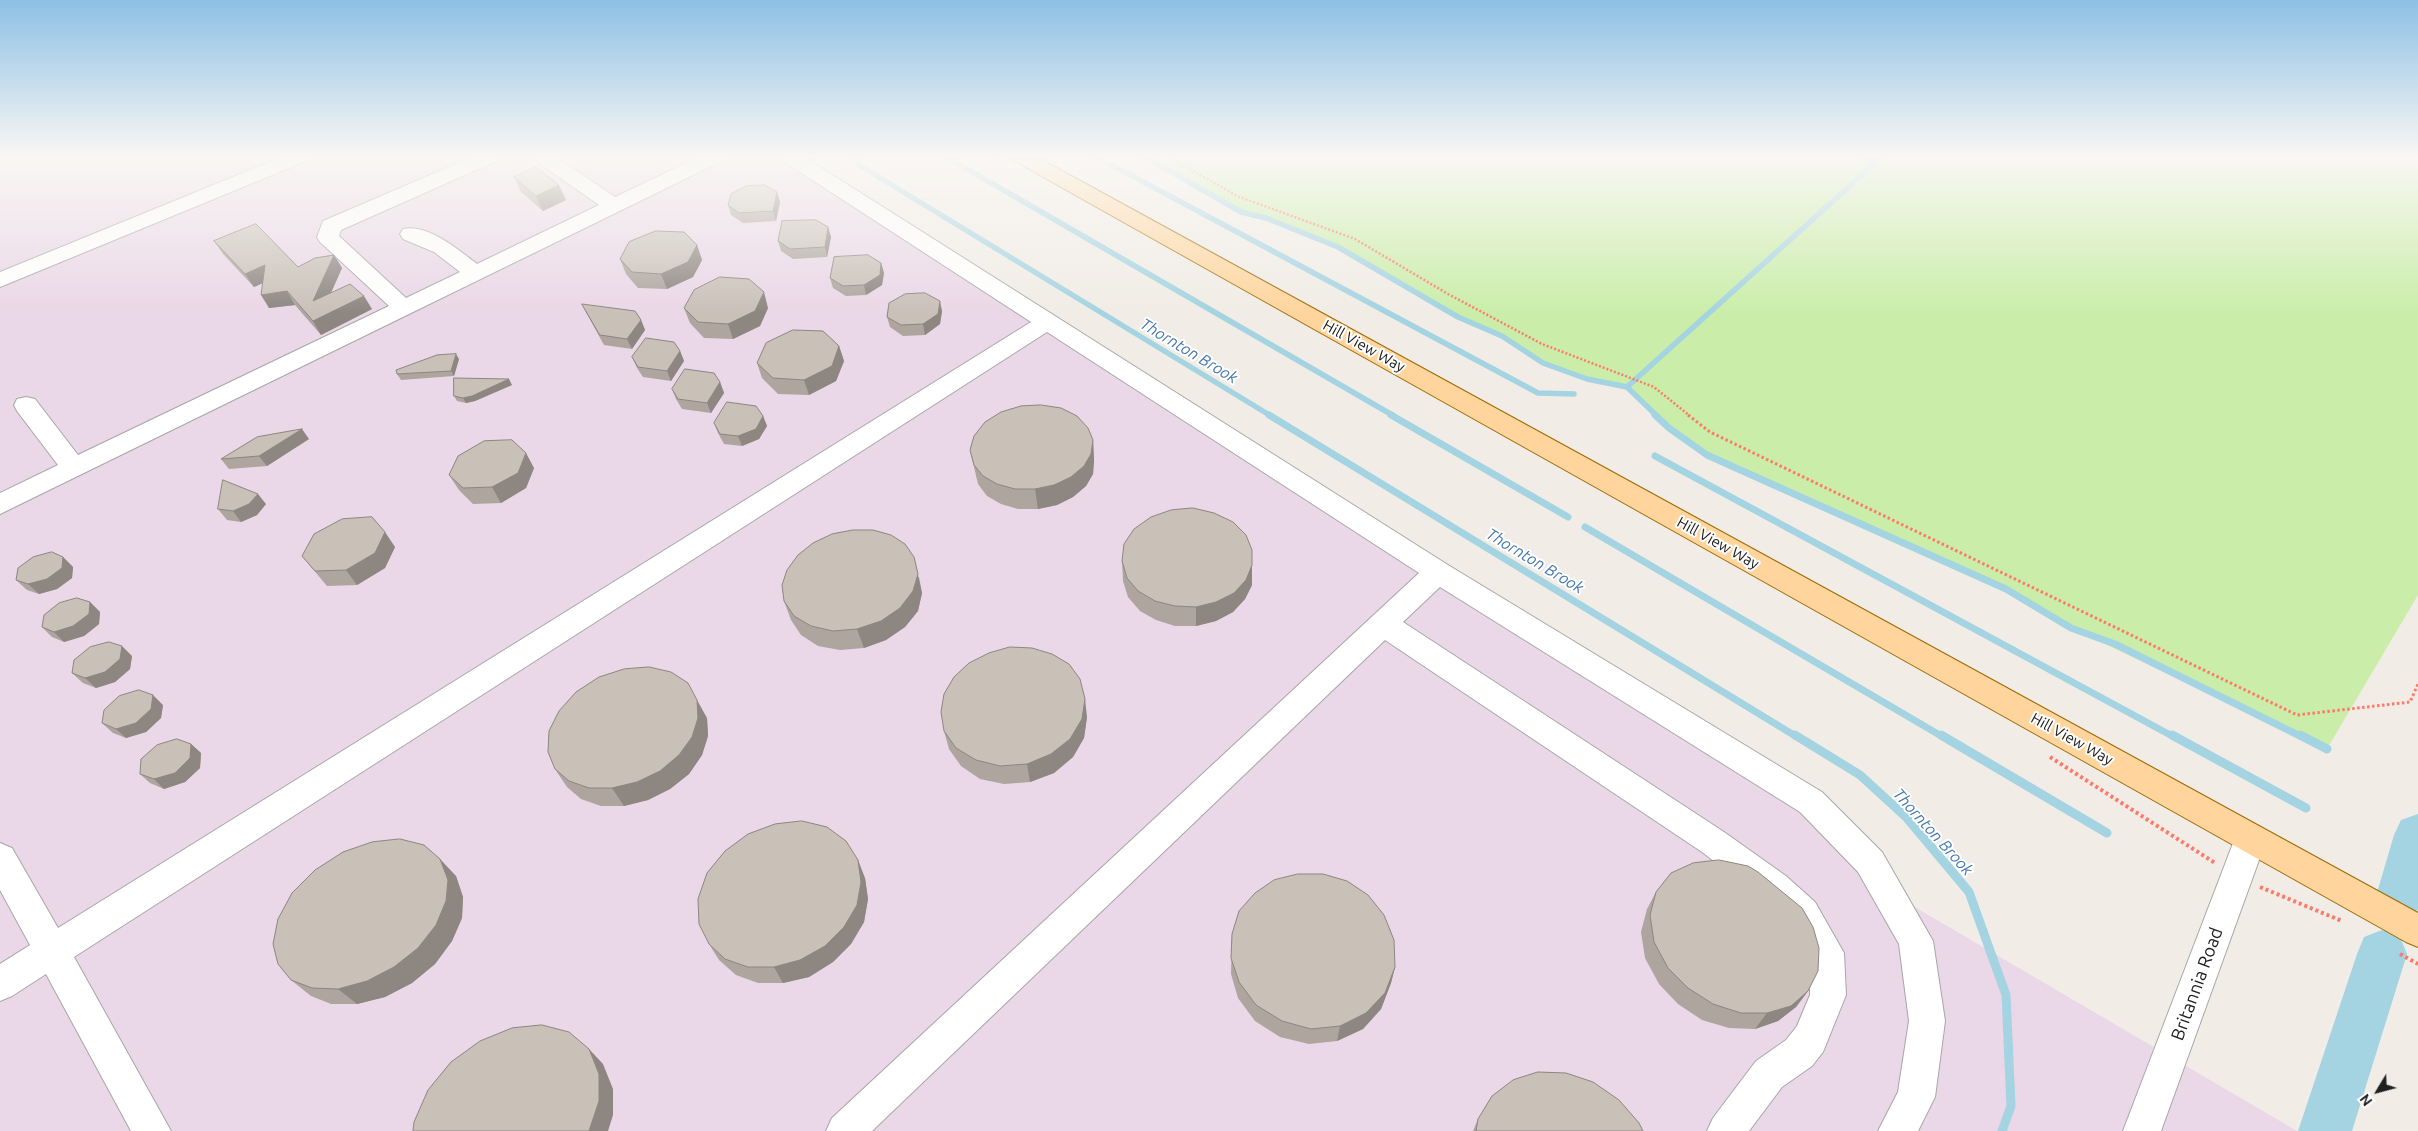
<!DOCTYPE html>
<html>
<head>
<meta charset="utf-8">
<style>
	body { margin:0 }
	#map { position:relative; width:2418px; height:1131px; overflow:hidden; background:#f1ede6; font-family:Ubuntu,sans-serif }
	canvas { display:block }
	.north { position:absolute; left:2353px; top:1066px; width:50px; height:50px; -webkit-text-stroke:4px #fff; paint-order:stroke; rotate:233deg; font-size:14px; font-weight:700; line-height:20px; text-align:center; color:#202020 }
	.north::after { content:''; display:block; margin:auto; width:18px; height:22px; background:#202020; clip-path:polygon(50% 0,100% 100%,50% 72%,0 100%) }
</style>
</head>
<body>
<div id="map">
<canvas width="2418" height="1131"></canvas>
<div class="north">N</div>
</div>
<script>
const ctx = document.querySelector('canvas').getContext('2d');
ctx.lineJoin = 'round';
function paint(path, color) {
  ctx.fillStyle = color;
  ctx.fill(path, 'evenodd');
}
function stroke(path, color, width, dash) {
  ctx.strokeStyle = color;
  ctx.lineWidth = width;
  ctx.lineCap = dash ? 'butt' : 'round';
  ctx.setLineDash(dash || []);
  ctx.stroke(path);
}
function drawText(font, color, halo, rows, align = 'center') {
  ctx.font = font + ' Ubuntu,sans-serif';
  ctx.lineWidth = 4;
  ctx.setLineDash([]);
  ctx.textBaseline = 'middle';
  ctx.strokeStyle = halo;
  ctx.fillStyle = color;
  for (const [text, x, y, turn = 0] of rows) {
    ctx.save();
    ctx.translate(x, y);
    ctx.rotate((+turn || 0) * Math.PI / 180);
    ctx.textAlign = isNaN(turn) ? turn : align;
    if (halo) ctx.strokeText(text, 0, 0);
    ctx.fillText(text, 0, 0);
    ctx.restore();
  }
}
const industrial = new Path2D(`
	M0,155H795L1742,751L1873,848L1913,906L2297,1131H0Z`);
const grass = new Path2D(`
	M1142,155H2418V595L2327,749L2071,628L2006,589L1707,455L1669,428L1627,387L1587,379L1543,363L1502,336L1458,317L1338,247L1315,237L1299,233L1266,218L1241,212Z`);
const streamFar2 = new Path2D(`
	M853,155L859,165L1271,416
	M943,155L1394,416
	M1091,155L1100,160
	M1142,155L1241,212L1266,218L1338,247L1458,317L1502,336L1543,363L1587,379L1627,387L1884,155
	M1855,155L1876,162
	M1110,164L1538,393L1574,394
	M1627,387L1657,416`);
const streamFar1 = new Path2D(`
	M1269,415L1797,737
	M1391,415L1568,517
	M1655,415L1669,428L1707,455L2006,589L2071,628L2115,644L2302,737
	M1655,456L2174,737
	M1585,527L1943,737`);
const stream = new Path2D(`
	M1795,735L1860,775L1907,818L1969,892L2006,995L2011,1106L2002,1131
	M1941,735L2107,833
	M2172,735L2306,808
	M2300,735L2327,749`);
const river = new Path2D(`
	M2418,814V910L2400,918L2383,912L2376,896L2394,835L2401,820Z
	M2382,930L2400,937L2407,954L2352,1131H2298L2357,954L2364,937Z`);
const pathFar2 = new Path2D(`
	M988,155L998,161
	M1165,155L1237,196L1355,239L1448,294L1542,344L1654,387L1690,416`);
const pathFar1 = new Path2D(`
	M1688,415L1710,432L2297,715L2410,702L2418,684`);
const path = new Path2D(`
	M2050,757L2215,863
	M2260,887L2342,921
	M2400,954L2418,964`);
const minor = new Path2D(`
	M287,155H314L311,159L0,287V272Z
	M477,155H504L501,159L341,230L339,236L406,298L460,272L434,252L403,239L400,234L403,229C427,223 459,250 477,264L599,205L533,159L530,155H553L615,197L703,155H729L726,159L0,514V493L58,465L17,411L14,405L17,399L26,397L35,399L78,455L389,306L320,242L317,237L323,221Z
	M777,155H801L1448,565L1822,792L1882,852L1933,941L1945,1021L1935,1097L1918,1131H1878L1898,1092L1909,1021L1899,944L1858,872L1800,812L1440,587L1403,622L1724,832L1786,876L1815,902L1844,953L1846,995L1823,1052L1812,1066L1782,1087L1749,1131H1707L1713,1118L1756,1061L1786,1040L1797,1026L1810,995V956L1791,924L1762,898L1702,852L1385,640L872,1131H826L832,1118L1419,573L1047,332L74,957L171,1131H131L46,974L12,996L0,1001V964L30,945L0,890V843L12,848L58,928L1031,322L780,159Z
	M2251,824L2262,828L2267,838L2161,1131H2123L2235,838L2240,828Z`);
const major = new Path2D(`
	M1008,155H1033L2418,913V947L2406,942L1011,159Z`);
const wall = new Path2D(`
	M514,177L566,200L543,211L521,192Z
	M777,192L780,202L776,221L743,223L731,215L728,205Z
	M828,227L831,237L827,257L793,259L781,251L778,241Z
	M214,241L298,267L334,255L342,268L331,293L372,309L321,335L295,305L269,308L263,283L254,287L223,254Z
	M697,245L702,260L693,277L667,289L638,288L626,274L620,259Z
	M881,263L884,273L882,285L866,295L846,296L833,288L830,278Z
	M582,304L641,320L645,330L632,349L604,345L587,314Z
	M684,308H768L760,326L733,339L704,338L690,323Z
	M942,311L940,324L925,335L903,336L890,327L887,317Z
	M839,346L844,361L836,381L809,395L778,394L762,378L757,363Z
	M680,351L684,361L671,381L643,377L637,368L632,357Z
	M459,359L454,376L401,380L397,374Z
	M720,382L724,393L711,413L682,409L676,399L672,389Z
	M512,385L475,401L466,403L457,401L454,396Z
	M763,416L767,426L759,439L742,446L724,444L718,433L714,423Z
	M309,439L267,466L229,469L221,459Z
	M1093,440L1094,460L1093,474L1086,486L1073,497L1057,505L1038,509H1018L1001,504L987,496L978,484L970,450Z
	M534,468L526,488L501,503L473,504L459,490L449,475Z
	M266,504L257,515L241,522L227,520L218,509Z
	M395,547L385,568L357,585L327,586L302,556Z
	M63,557L73,567L72,578L57,589L39,594L27,590L16,580Z
	M1122,561L1252,565V585L1245,599L1233,612L1216,621L1196,626H1175L1156,620L1140,611L1128,597L1123,581Z
	M919,577L922,593L918,611L905,627L886,640L864,648L840,650L818,646L801,635L791,620L784,601Z
	M90,602L100,612L99,624L84,636L64,642L52,637L42,627Z
	M132,656L130,669L115,682L96,688L83,683L72,673Z
	M163,705L161,718L146,732L126,738L113,733L102,723Z
	M1087,717L1084,738L1073,757L1054,773L1030,782L1004,784L980,779L961,766L949,749L944,731Z
	M707,718L708,736L702,755L689,774L670,789L648,800L624,806H601L581,799L567,787L555,769Z
	M191,744L201,753L200,768L185,782L164,789L150,783L140,774Z
	M456,876L463,897L462,918L452,941L435,964L412,983L385,997L357,1004H331L311,996L291,980Z
	M865,878L868,899L864,922L851,944L833,962L809,977L783,983H758L736,975L719,960L709,944Z
	M1656,892L1808,991L1796,1007L1778,1021L1755,1029L1729,1028L1702,1020L1678,1004L1659,984L1645,958L1641,932L1647,909Z
	M1232,934L1395,967L1391,983L1381,1009L1363,1029L1337,1041L1309,1044L1280,1037L1255,1021L1238,998L1231,974Z
	M1478,1119L1643,1131H1473Z`);
const shadedWall = new Path2D(`
	M559,185L566,200L543,211L536,196Z
	M777,192L780,202L776,221L773,211Z
	M828,227L831,237L827,257L825,247Z
	M697,245L702,260L693,277L667,289L661,274Z
	M334,255L342,268L321,315L313,301Z
	M881,263L884,273L882,285L866,295L864,285Z
	M265,265L274,278L254,287L245,274Z
	M287,291L295,305L269,308L261,295Z
	M764,292L768,308L760,326L733,339L728,324Z
	M364,296L372,309L321,335L313,321Z
	M940,301L942,311L940,324L925,335L923,324Z
	M641,320L645,330L632,349L627,339Z
	M839,346L844,361L836,381L809,395L804,380Z
	M680,351L684,361L671,381L667,371Z
	M456,354L459,359L454,376L451,371Z
	M509,379L512,385L475,401L466,403L463,398Z
	M720,382L724,393L711,413L707,403Z
	M763,416L767,426L759,439L742,446L738,436Z
	M302,429L309,439L267,466L259,456Z
	M1093,440L1094,460L1093,474L1086,486L1073,497L1057,505L1038,509L1035,489Z
	M526,453L534,468L526,488L501,503L492,487Z
	M258,494L266,504L257,515L241,522L233,511Z
	M385,532L395,547L385,568L357,585L346,570Z
	M63,557L73,567L72,578L57,589L39,594L28,584Z
	M914,557L922,593L918,611L905,627L886,640L864,648L857,629Z
	M1252,565V585L1245,599L1233,612L1216,621L1196,626V607Z
	M90,602L100,612L99,624L84,636L64,642L54,632Z
	M122,646L132,656L130,669L115,682L96,688L85,678Z
	M153,695L163,705L161,718L146,732L126,738L116,729Z
	M1085,699L1087,717L1084,738L1073,757L1054,773L1030,782L1027,764Z
	M697,700L707,718L708,736L702,755L689,774L670,789L648,800L624,806L612,788Z
	M191,744L201,753L200,768L185,782L164,789L154,779Z
	M440,859L456,876L463,897L462,918L452,941L435,964L412,983L385,997L357,1004L338,989Z
	M858,860L865,878L868,899L864,922L851,944L833,962L809,977L783,983L774,967Z
	M1395,967L1391,983L1381,1009L1363,1029L1337,1041L1340,1026Z
	M1808,991L1796,1007L1778,1021L1755,1029L1767,1013Z
	M589,1049L603,1064L613,1089V1115L608,1131H589Z`);
const building = new Path2D(`
	M536,167L559,185L536,196L514,177Z
	M765,185L777,192L773,211L739,213L728,205L731,194L746,186Z
	M816,220L828,227L825,247L790,249L778,241L782,221Z
	M256,224L298,267L315,258L334,255L313,301L350,284L364,296L313,321L287,291L261,295L265,265L245,274L214,241Z
	M656,231L684,232L697,245L688,262L661,274L632,272L620,259L629,242Z
	M868,255L881,263L880,275L864,285L843,286L830,278L834,257Z
	M720,277L749,279L764,292L755,311L728,324L698,322L684,308L694,290Z
	M925,293L940,301L938,314L923,324L901,325L887,317L889,303L905,294Z
	M582,304L635,311L641,320L627,339L600,335Z
	M793,330L823,331L839,346L832,366L804,380L773,378L757,363L766,343Z
	M646,338L674,342L680,351L667,371L638,367L632,357Z
	M456,354L451,371L397,374L396,370L437,355Z
	M685,369L714,373L720,382L707,403L678,399L672,389Z
	M454,378L509,379L472,396L463,398L454,396Z
	M727,402L756,406L763,416L756,429L738,436L720,434L714,423Z
	M1041,405L1061,408L1077,416L1088,428L1093,440L1091,454L1084,466L1071,477L1054,485L1035,489H1015L997,484L983,476L974,465L970,450L974,436L985,422L1001,412L1021,406Z
	M302,429L259,456L221,459L257,437Z
	M512,440L526,453L518,473L492,487L463,488L449,475L458,456L484,441Z
	M223,480L258,494L249,504L233,511L218,509Z
	M1193,508L1214,513L1233,522L1246,535L1252,550V565L1246,580L1234,593L1216,602L1196,607L1175,606L1155,601L1138,591L1127,578L1122,561L1124,544L1134,529L1151,517L1171,510Z
	M372,517L385,532L375,553L346,570L315,571L302,556L314,534L342,519Z
	M853,530H873L891,535L905,544L914,557L918,574L913,591L900,608L881,621L857,629L833,631L811,626L794,616L784,601L782,585L787,570L798,555L813,543L832,534Z
	M52,552L63,557L62,568L47,579L28,584L16,580L18,568L33,557Z
	M77,598L90,602L89,614L73,626L54,632L42,627L44,615L59,603Z
	M109,642L122,646L120,659L105,672L85,678L72,673L74,660L90,647Z
	M1010,647L1032,648L1052,654L1069,664L1080,679L1085,699L1082,719L1070,739L1051,754L1027,764L1000,766L976,760L956,748L944,731L941,712L944,694L954,677L969,663L989,653Z
	M649,667L671,672L688,683L697,700L698,718L692,737L679,755L660,771L637,782L612,788H589L569,781L555,769L548,752L549,731L559,711L576,692L599,677L624,669Z
	M139,690L153,695L151,709L136,723L116,729L102,723L104,710L119,696Z
	M177,739L191,744L190,758L175,773L154,779L140,774L141,759L157,745Z
	M802,821L827,827L846,841L858,860L861,882L857,905L844,927L825,946L800,960L774,967H748L725,959L709,944L699,924L698,899L707,873L725,851L748,834L775,824Z
	M400,839L424,845L440,859L448,880L446,901L436,925L418,948L394,967L367,981L338,989L312,988L291,980L278,964L273,944L278,919L292,893L315,870L343,852L372,842Z
	M1719,860L1748,866L1758,872L1802,908L1813,927L1819,948L1818,971L1808,991L1791,1006L1767,1013H1741L1713,1004L1688,988L1668,968L1654,942L1650,915L1656,892L1671,873L1693,863Z
	M1298,874H1323L1347,881L1368,895L1384,915L1394,940L1395,967L1385,993L1366,1013L1340,1026L1311,1029L1282,1021L1256,1005L1239,982L1231,958L1232,934L1239,911L1255,893L1274,880Z
	M542,1025L569,1032L589,1049L599,1074V1101L589,1131H413L414,1122L428,1090L451,1062L480,1041L512,1028Z
	M1538,1072L1566,1073L1593,1082L1619,1100L1639,1123L1643,1131H1476L1478,1119L1492,1096L1513,1080Z`);
const streetNames = [
	["Hill View Way",1364,346,29],
	["Hill View Way",1718,543,29],
	["Hill View Way",2072,739,29]
];
const waterNames = [
	["Thornton Brook",1189,351,31],
	["Thornton Brook",1535,561,31],
	["Thornton Brook",1933,832,48]
];
const nearStreetnames = [
	["Britannia Road",2197,984,-70]
];
paint(industrial, '#ead7e7');
paint(grass, '#caeea9');
stroke(streamFar2, '#a4d3e1', 5.5);
stroke(streamFar1, '#a4d3e1', 7);
stroke(stream, '#a4d3e1', 9);
paint(river, '#a4d3e1');
stroke(minor, '#a7a7a7', 2);
stroke(major, '#9c6900', 2);
stroke(pathFar2, '#ff7969', 2.5, [2, 2]);
stroke(pathFar1, '#ff7969', 3, [2.5, 2.5]);
stroke(path, '#ff7969', 4, [3, 3]);
paint(minor, '#fff');
paint(major, '#ffd59d');
paint(wall, '#ada59e');
paint(shadedWall, '#8d8681');
paint(building, '#c9c0b8');
stroke(building, '#8d8681', 1);
const sky = ctx.createLinearGradient(0, 0, 0, 313);
sky.addColorStop(0, '#8dc0e5');
sky.addColorStop(0.5, '#f9f7f4');
sky.addColorStop(1, '#f9f7f400');
ctx.fillStyle = sky;
ctx.fillRect(0, 0, 2418, 313);
drawText('15px', '#202020', '#fff', streetNames);
drawText('italic 16px', '#4378ae', '#fff', waterNames);
drawText('18px', '#202020', '#fff', nearStreetnames);
</script>
</body>
</html>
